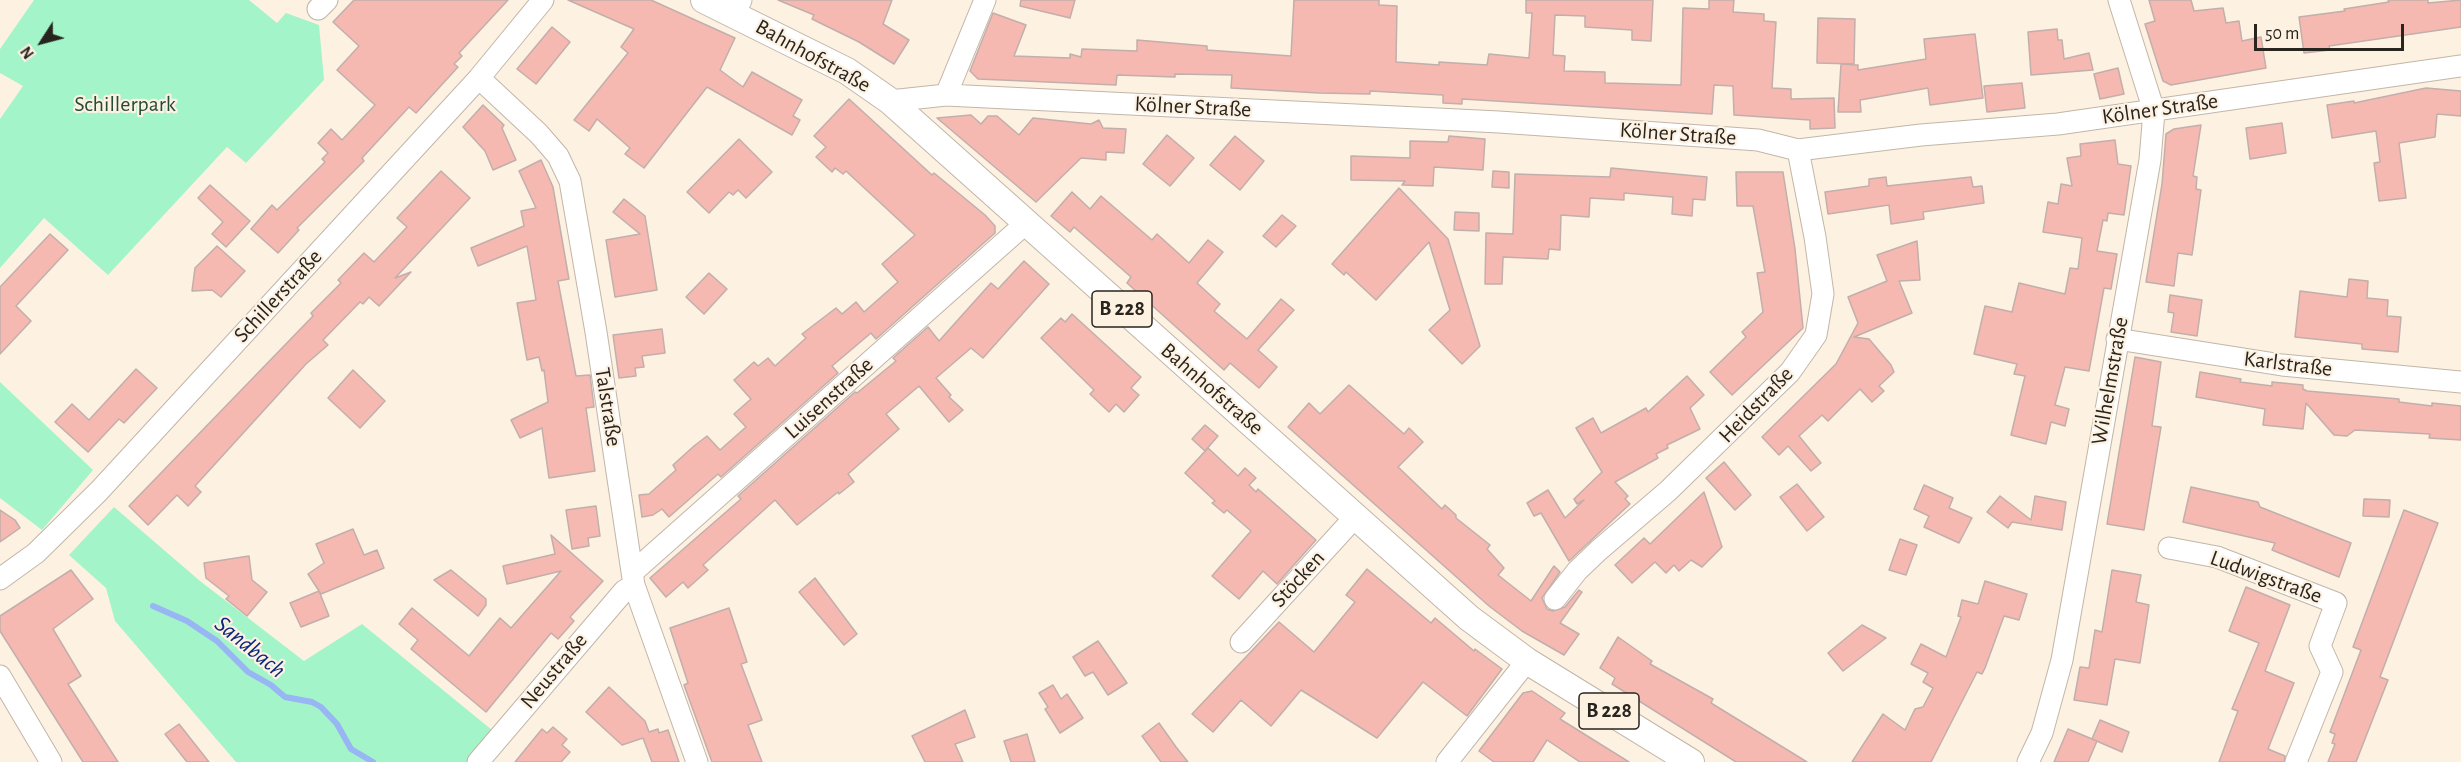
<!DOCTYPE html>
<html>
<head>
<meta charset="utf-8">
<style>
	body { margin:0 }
	#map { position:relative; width:2461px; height:762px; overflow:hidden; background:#fdf1e2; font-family:"Alegreya Sans",sans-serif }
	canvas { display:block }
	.north { position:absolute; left:12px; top:12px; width:60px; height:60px; -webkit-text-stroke:4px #fdf1e2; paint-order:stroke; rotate:234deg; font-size:16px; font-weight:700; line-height:24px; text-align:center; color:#28241e }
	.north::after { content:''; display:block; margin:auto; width:21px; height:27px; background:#28241e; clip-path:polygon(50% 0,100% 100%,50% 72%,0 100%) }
	.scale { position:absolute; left:2254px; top:24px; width:150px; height:27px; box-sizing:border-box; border:3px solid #28241e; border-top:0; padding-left:8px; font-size:18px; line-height:21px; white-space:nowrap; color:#28241e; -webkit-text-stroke:4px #fdf1e2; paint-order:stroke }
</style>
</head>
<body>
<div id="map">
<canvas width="2461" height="762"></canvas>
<div class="north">N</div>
<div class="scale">50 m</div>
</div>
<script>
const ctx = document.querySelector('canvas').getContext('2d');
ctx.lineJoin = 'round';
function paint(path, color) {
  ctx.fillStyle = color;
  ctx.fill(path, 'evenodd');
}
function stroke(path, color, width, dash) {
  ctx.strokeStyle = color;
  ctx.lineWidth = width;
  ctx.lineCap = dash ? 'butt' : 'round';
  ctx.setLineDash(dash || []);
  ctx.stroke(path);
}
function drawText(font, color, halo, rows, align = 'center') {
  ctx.font = font + ' "Alegreya Sans",sans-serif';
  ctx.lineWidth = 4.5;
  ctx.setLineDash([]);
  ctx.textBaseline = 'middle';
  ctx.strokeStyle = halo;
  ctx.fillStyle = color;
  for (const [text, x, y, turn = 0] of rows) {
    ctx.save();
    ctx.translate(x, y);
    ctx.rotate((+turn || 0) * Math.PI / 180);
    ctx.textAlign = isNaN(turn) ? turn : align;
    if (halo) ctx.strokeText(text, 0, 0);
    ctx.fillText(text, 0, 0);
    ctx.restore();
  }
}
const green = new Path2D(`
	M34,0H249L277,23L286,13L319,25L324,80L246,163L227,147L108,275L44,218L0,268V119L23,86L0,73V49Z
	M0,382L93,470L42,530L0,498Z
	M114,507L200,581L304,661L362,624L492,730L472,756L479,762H236L115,621L106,588L69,555Z`);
const stream = new Path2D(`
	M153,606L187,621L217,641L248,672L271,685L285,697L312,702L321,707L337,724L351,749L373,762`);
const building = new Path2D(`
	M354,0H508L459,53L462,56L454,64L458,67L416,113L409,107L362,158L364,161L297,228L299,230L278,253L251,229L272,205L277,210L325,162L322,159L328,153L318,143L331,129L342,140L375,105L337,70L359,46L333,22Z
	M568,0H651L735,38L720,70L743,87L752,72L802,100L793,116L800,120L792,135L707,87L644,168L625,154L630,148L597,119L589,131L574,120L628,53L621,47L634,29Z
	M778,0H892L883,24L909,40L894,64L859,42L812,19L814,15Z
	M1021,0H1075L1070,18L1020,6Z
	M1294,0H1379V5L1397,6L1396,62L1439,65V62L1487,65L1489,54L1529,58L1532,13H1526V0H1653L1651,41L1632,40V30L1585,27V16L1555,15L1553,55L1565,56L1564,71L1605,72V83L1681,85L1683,8L1709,9V0H1734L1733,12L1764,14V21L1776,22L1772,88L1791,89V99L1834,98L1835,128L1810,129V120L1734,115L1733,86L1714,85L1712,114L1462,99V104L1443,103V95L1370,91V94L1319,93L1231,88L1232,75L1175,74V77L1117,75L1116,85L978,79L970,71L993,13L1026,25L1014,56L1070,58V54L1081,57L1082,49L1137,51V40L1207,46V50L1291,56Z
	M2149,0H2191L2194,11L2223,8L2226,23L2239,21L2242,41L2261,37L2266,68L2171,85L2163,81L2145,24L2155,21Z
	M2388,0H2428V3L2461,0V27L2329,46L2330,50L2304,53L2299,17L2345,11L2344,9L2389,2Z
	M1818,18L1855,19L1854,64L1817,63Z
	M552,27L570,42L536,84L517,69Z
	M2057,29L2058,40H2062L2064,59L2089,53L2093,70L2031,75L2028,32Z
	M1975,34L1983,98L1930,105L1928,88L1860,100L1861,112H1838L1841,64L1858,65V70L1926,59L1924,39Z
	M2118,68L2124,94L2100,99L2094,74Z
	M2022,83L2025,108L1987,112L1984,86Z
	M2426,88L2461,91V116L2437,114L2435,137L2399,143L2406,198L2379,201L2374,163L2380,162L2376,131L2332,138L2327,105L2354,101V103Z
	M849,99L932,175L934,173L985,215L995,226V233L876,339L871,333L832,366L838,373L721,477L718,474L669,517L662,509L653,515L642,517L639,495L649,494L676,470L673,465L694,446L707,436L720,450L746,427L734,414L751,399L734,380L754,362L758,366L768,358L775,366L806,338L802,334L836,308L842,314L856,302L864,312L898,282L882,264L915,235L846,171L843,174L835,168L832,172L816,157L826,147L814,136Z
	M483,105L504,125L502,128L516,160L493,170L485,151L463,127Z
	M971,115L981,124L988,116H997L1019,135L1033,118L1091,124L1099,120L1103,128L1126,129L1124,153L1106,152V160L1081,158L1036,202L937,118Z
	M2282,123L2286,153L2250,159L2246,128Z
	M2201,125L2193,176L2197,177L2196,189L2201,190L2192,255L2178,253L2174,286L2146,282L2162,184L2166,134L2174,129Z
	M1167,135L1194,158L1170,186L1143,164Z
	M1235,136L1264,161L1240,190L1210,165Z
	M1449,136L1485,139L1483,170L1434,167L1433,186L1402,185L1405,181L1351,180V156L1410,158V141L1448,142Z
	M739,139L772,172L746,198L738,190L733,195L729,192L709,213L687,192Z
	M2115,140L2118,164L2131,166L2124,215L2108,213L2107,221L2103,220L2097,251L2117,254L2111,289L2104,288L2089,371L2065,367L2055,405L2069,409L2065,426L2051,422L2046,444L2011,435L2025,376L2014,374L2017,364L1974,354L1985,306L2012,312L2019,283L2065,294L2070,268L2078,269L2082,238L2043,232L2048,202L2058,204L2061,184L2072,186L2067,158L2081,156L2080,144Z
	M541,160L553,187L567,268L569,279L558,281L576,376L590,375L594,407L586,408L595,471L549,478L542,428L520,438L511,420L548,402L544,370L542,371L539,357L527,360L517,303L536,300L527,246L478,266L471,248L524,226L521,211L536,208L519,171Z
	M1611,168L1707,177L1705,200L1693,199L1692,216L1672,214L1673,197L1624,193V200L1590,198L1589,217L1561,215L1560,250L1549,249L1548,259L1503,257L1502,284H1485L1486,233L1513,234L1515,174L1610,177Z
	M441,171L470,198L395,278L411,272L379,306L369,297L363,304L360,302L323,340L328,345L306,364L195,486L201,492L188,506L177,495L148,525L129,506L313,316L311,313L341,283L338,280L364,253L374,262L407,227L397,218Z
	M1493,171L1509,172V188L1492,187Z
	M1736,172H1783L1795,249L1803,328L1732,395L1710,372L1746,337L1742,332L1763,312L1757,273L1765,272L1753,206H1737Z
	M1886,177L1887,186L1971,177L1973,187L1982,186L1984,203L1923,212L1924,219L1891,224L1889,205L1828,214L1825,192L1869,186V179Z
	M210,185L250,221L226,247L212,234L223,222L198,198Z
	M1399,188L1448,239L1480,346L1462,364L1429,330L1450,310L1429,242L1376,300L1346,272L1344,275L1332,264Z
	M1072,192L1090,209L1101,196L1152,240L1157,234L1189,263L1208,240L1223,252L1197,283L1220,304L1214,311L1247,339L1281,299L1294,310L1258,350L1277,367L1259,388L1230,363L1224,370L1127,283L1131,277L1074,227L1070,232L1051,216Z
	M624,199L645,216L657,290L615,297L606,240L640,234L613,212Z
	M1455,212L1479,213V231L1454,230Z
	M1282,215L1296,226L1276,247L1263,236Z
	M50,234L68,250L16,306L31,321L0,354V287Z
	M1917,241L1920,280L1899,281L1912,313L1854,337L1869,339L1891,365L1894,372L1879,386L1884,391L1872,402L1860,389L1828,421L1822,415L1799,436L1821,463L1811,471L1788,446L1779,455L1762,437L1836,364L1858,323L1848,297L1887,281L1877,255Z
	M217,246L245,271L221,297L212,290L192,291L195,268Z
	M1024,261L1049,284L983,358L971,348L936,378L951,395L949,397L963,410L949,422L919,386L886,414L899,429L848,474L854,482L839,494L838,492L797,525L775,500L703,565L708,570L688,588L683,582L666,597L650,578L741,499L738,496L855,392L857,393L896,361L893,358L928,327L939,341L991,283L998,289Z
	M709,273L727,289L704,314L686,297Z
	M2349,279L2368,281L2367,298L2388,300L2387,316L2401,317L2398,352L2362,349V344L2295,337L2300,291L2347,297Z
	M2170,295L2202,300L2197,336L2171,332L2174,313L2168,312Z
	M1072,314L1141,377L1131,388L1139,395L1124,412L1116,404L1109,412L1090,394L1094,390L1041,338L1061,318L1065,322Z
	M662,329L665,353L642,356L644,367L635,368L636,376L619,378L613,335Z
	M2135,357L2161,362L2152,426L2161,427L2144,530L2107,524Z
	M136,369L157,388L124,423L119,419L88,452L55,422L72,404L89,420Z
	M353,370L385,401L360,428L328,398Z
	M2200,372L2241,379L2240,382L2272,386V382L2303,385V389L2307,391L2399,399V402L2432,406V403L2461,406V440L2429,438L2430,434L2355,430L2347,436L2334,435L2306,403L2303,429L2263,425L2265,409L2196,397Z
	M1687,376L1704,395L1690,408L1700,429L1667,445L1668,448L1656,454L1658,458L1615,482L1628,496L1625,499L1630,504L1569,561L1541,513L1534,516L1527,503L1548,490L1565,518L1584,500L1577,504L1574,499L1602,472L1576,428L1593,418L1601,433L1646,408L1648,412Z
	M1349,385L1404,434L1409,428L1423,442L1398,467L1442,509L1445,505L1456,515V518L1490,545L1487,549L1504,568L1498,575L1531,601L1554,566L1560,572L1542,598L1547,609L1553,611L1565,607L1579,590L1582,592L1560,623L1579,634L1564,655L1522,631L1489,606L1288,427L1309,403L1320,414Z
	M1205,425L1218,436L1205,451L1192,439Z
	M1208,448L1238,476L1245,468L1256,478L1249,485L1256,492L1258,489L1316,540L1277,584L1263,571L1239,599L1212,576L1251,531L1227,510L1224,513L1212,503L1215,501L1185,473Z
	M1724,462L1751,495L1735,510L1706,478Z
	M1797,484L1824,517L1807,531L1780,497Z
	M1924,485L1953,498L1949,508L1972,518L1959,543L1924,527L1929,516L1914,509Z
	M2191,487L2258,502L2260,507L2351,543L2339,577L2272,550L2275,543L2183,522Z
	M1704,492L1722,547L1702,567L1691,560L1679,571L1674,565L1666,573L1655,562L1632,583L1615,565L1644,538L1650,544Z
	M2000,496L2031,520L2035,496L2066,502L2062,530L2012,522L2008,528L1987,512Z
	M2364,499L2390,500L2389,517L2363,516Z
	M596,506L600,536L588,538L589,546L572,549L566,510Z
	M0,510L15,520L20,528L0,542Z
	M2404,510L2438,523L2380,677L2388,680L2356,762H2328L2335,744L2332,743L2335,734L2330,732L2361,650L2353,647Z
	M353,529L364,555L377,550L384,568L321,594L308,574L324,563L316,544Z
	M551,535L603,581L570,617L574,621L558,639L551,633L486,712L411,649L418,640L399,624L412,608L469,656L500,618L511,628L561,571L507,584L503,566L555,554Z
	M1900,539L1917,545L1906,575L1889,570Z
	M249,556L252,580L267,592L247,616L226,599L229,596L206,578L204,563Z
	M1367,569L1431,623L1435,618L1474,651L1475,649L1502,669L1467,716L1423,682L1377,738L1301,690L1271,726L1241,700L1213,732L1192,714L1279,622L1314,652L1355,602L1346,595Z
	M71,570L93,599L53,629L81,676L68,684L118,762H83L0,631V616Z
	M451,570L486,599V605L478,616L434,580Z
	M2112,570L2141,575L2136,602L2149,605L2140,663L2115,659L2107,705L2074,700L2080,667L2089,668L2095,630L2102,632Z
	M815,578L857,634L844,645L799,592Z
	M1985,581L2027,594L2019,620L2004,616L1985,668L1982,674L1977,672L1931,762H1852L1883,714L1905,730L1915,709L1923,707L1933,688L1923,682L1928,673L1911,664L1921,644L1946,657L1961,617L1958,616L1962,600L1978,604Z
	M2246,587L2290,605L2265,671L2294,683L2268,749L2285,756L2284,762H2219L2238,711L2232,709L2259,643L2229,631Z
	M319,591L329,616L301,627L290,603Z
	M729,608L747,662L741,664L762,720L748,725L762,762H712L684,685L688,683L670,628Z
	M1862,625L1886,638L1843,671L1828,653Z
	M1618,637L1652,661L1650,664L1713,699L1711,703L1807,762H1736L1612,684L1615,678L1600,668Z
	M1098,641L1127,683L1108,695L1093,672L1085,676L1073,657Z
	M1053,685L1061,699L1067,694L1083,718L1060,733L1045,709L1048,707L1039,693Z
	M609,687L645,721L649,732L658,729L659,733L668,730L679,762H652L643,738L622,745L586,712Z
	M1532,691L1565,713L1560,719L1629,762H1580L1547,740L1533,762H1494L1479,751L1523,693Z
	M965,710L975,737L955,744L963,762H925L912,736Z
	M2100,720L2129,732L2122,752L2092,739Z
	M1159,723L1176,747L1188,762H1161L1142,736Z
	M179,724L209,762H187L165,734Z
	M553,727L567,739L562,745L570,752L561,762H515L542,729L547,733Z
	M2068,729L2097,741L2088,762H2054Z
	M1027,734L1035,762H1011L1004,741Z`);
const minor = new Path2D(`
	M318,9L327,0
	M735,14L741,0
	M479,78L539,134L558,156L570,181L596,332L634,585L697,762
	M946,95L985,0
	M890,101L946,95L1499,122L1758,140L1798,150L1921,135L2058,124L2461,66
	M2117,339L2282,365L2461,382
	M2169,548L2217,557L2336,603L2320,646L2332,672L2296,762
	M633,572L1025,224
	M0,579L36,553L99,491L479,78L543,0
	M1555,599L1577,571L1599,550L1668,491L1790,372L1816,335L1823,294L1815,237L1798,150
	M1241,642L1356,516
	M0,676L51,762
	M478,762L624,591L634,585
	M1447,762L1527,661
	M2028,762L2042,733L2062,660L2150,160L2154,111L2119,0`);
const major = new Path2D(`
	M704,0L847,71L890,101L1469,618L1527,661L1691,762`);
const shields = [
	[1122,309,60],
	[1609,711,60]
];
const shieldNames = [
	["B 228",1122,309],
	["B 228",1609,711]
];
const streetNames = [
	["Bahnhofstraße",813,56,29],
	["Kölner Straße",1193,107,3],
	["Kölner Straße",2160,109,-8],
	["Kölner Straße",1678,134,4],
	["Schillerstraße",278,296,-47],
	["Karlstraße",2288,364,7],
	["Wilhelmstraße",2110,381,-80],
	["Bahnhofstraße",1212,389,41],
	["Luisenstraße",829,398,-42],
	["Heidstraße",1756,405,-46],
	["Talstraße",608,407,81],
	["Ludwigstraße",2266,577,20],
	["Stöcken",1298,579,-48],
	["Neustraße",554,671,-50]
];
const parkNames = [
	["Schillerpark",125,104]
];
const waterNames = [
	["Sandbach",250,647,39]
];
paint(green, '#a4f4c9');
stroke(stream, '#98b5f4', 6);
paint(building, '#f6b9b1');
stroke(building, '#c2aeab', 1.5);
stroke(minor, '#c2b6a8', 23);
stroke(major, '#c2b6a8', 28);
stroke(minor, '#fff', 21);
stroke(major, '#fff', 26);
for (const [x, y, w] of shields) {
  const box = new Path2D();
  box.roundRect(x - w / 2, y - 18, w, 36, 4.5);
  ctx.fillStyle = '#fdf1e2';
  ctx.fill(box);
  stroke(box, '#28241e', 1.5);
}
drawText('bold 21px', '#28241e', null, shieldNames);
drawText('22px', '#28241e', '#fdf1e2', streetNames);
drawText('22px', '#224c37', '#fdf1e2', parkNames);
drawText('italic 24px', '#0c277e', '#fdf1e2', waterNames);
</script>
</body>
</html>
